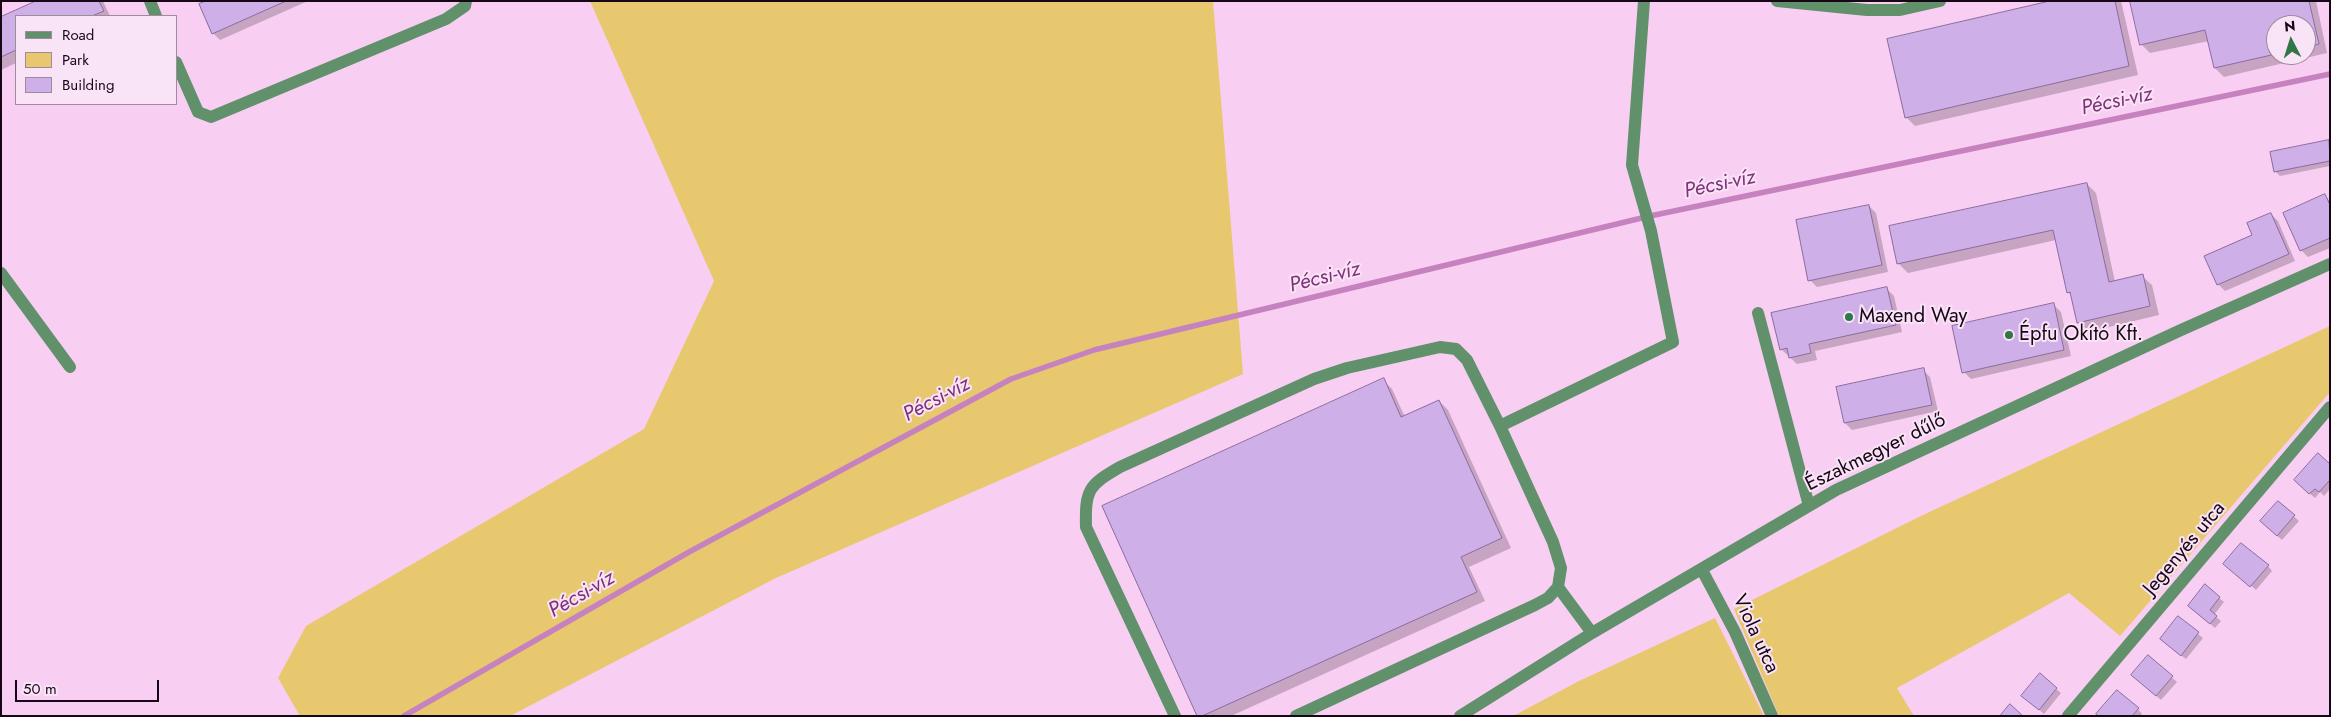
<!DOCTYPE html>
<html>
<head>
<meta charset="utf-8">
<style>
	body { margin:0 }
	#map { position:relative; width:2331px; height:717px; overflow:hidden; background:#f9cef3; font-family:Jost,sans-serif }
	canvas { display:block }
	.frame { position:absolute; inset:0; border:2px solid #170616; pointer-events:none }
	.legend { position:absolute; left:15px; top:15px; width:162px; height:90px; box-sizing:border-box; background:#f9e3f6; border:1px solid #9f8b9c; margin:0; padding:6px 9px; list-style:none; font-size:15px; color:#170616 }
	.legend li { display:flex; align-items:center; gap:10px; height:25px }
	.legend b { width:25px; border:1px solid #9f8b9c }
	.north { position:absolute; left:2266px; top:15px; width:50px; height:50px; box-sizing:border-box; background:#f9e3f6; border:1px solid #9f8b9c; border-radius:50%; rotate:355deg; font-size:14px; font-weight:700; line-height:20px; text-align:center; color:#170616 }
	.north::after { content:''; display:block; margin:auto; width:18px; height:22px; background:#2f7744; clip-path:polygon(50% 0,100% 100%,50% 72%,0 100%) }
	.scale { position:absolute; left:15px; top:680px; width:144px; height:22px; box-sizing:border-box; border:2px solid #170616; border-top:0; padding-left:6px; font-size:15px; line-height:18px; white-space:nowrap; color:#170616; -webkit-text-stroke:4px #f9e3f6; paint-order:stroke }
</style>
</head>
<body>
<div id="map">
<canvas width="2331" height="717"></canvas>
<div class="frame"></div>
<ul class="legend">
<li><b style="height:6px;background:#60916b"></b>Road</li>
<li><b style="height:14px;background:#e7c86f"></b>Park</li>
<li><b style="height:14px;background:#cfafe7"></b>Building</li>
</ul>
<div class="north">N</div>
<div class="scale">50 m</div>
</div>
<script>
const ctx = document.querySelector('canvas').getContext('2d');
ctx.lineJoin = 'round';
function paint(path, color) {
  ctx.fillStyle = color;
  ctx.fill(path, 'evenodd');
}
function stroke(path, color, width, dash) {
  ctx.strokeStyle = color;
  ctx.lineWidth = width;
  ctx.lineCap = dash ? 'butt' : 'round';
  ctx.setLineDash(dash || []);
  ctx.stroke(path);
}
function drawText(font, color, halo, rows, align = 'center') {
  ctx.font = font + ' Jost,sans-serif';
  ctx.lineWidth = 4;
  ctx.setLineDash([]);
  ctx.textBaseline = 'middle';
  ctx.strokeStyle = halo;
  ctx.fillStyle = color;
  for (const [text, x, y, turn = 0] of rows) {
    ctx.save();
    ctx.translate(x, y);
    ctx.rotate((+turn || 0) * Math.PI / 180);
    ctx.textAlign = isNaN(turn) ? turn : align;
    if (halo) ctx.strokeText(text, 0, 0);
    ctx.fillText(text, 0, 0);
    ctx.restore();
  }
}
const green = new Path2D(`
	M590,1H1213L1243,374L776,578L510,716H300L278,678L306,626L644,429L714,281Z
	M2330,326V392L2120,636L2069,593L1897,688L1914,716H1779L1734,609L1925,514Z
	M1715,618L1764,716H1513L1579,681Z`);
const shadow = new Path2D(`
	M39,1H103L110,16H16V63L1,70V18Z
	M209,1H308L220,40L213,33L201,5Z
	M2055,1H2121L2138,75L1915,126L1906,117Z
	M2132,1H2316L2327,53L2224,77L2215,68L2209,41L2150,53L2141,44ZM2276,25H2306V55H2276Z
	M2329,141L2330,166L2280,176L2275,171Z
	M2087,184L2096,193L2115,282L2142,276L2152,285L2159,315L2088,332L2079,322L2073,297L2068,292L2056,240L1908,273L1898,263Z
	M2325,196L2330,201V248L2308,257L2301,250Z
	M1869,206L1876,213L1888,272L1817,287L1810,280Z
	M2271,214L2278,221L2295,261L2225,291L2218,284Z
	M1887,289L1894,296L1902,332L1815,351L1817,360L1797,364L1781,349Z
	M2054,305L2061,312L2071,356L1971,379L1964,372Z
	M1923,370L1930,377L1938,411L1852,430L1845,423Z
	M1383,380L1392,389L1405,417L1439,401L1448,410L1511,548L1469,567L1485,601L1231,716H1199Z
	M2330,466V489L2324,496L2320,492L2315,498L2300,485Z
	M2278,502L2299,521L2282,540L2266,526Z
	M2268,566L2272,571L2256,590L2230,568Z
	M2205,586L2224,602L2214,615L2221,621L2215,628L2194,610Z
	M2179,618L2203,638L2186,659L2166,644Z
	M2148,657L2177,682L2161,700L2137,679Z
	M2056,689L2061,693L2044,714L2028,700Z
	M2138,709L2142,714L2140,716H2100Z`);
const stream = new Path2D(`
	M404,716L689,552L1011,379L1094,350L1650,216L2330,74`);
const building = new Path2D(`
	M36,1H99L104,11L92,16H16V50L1,57V17Z
	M206,1H286L212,34L199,4Z
	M2050,1H2115L2129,66L1905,118L1887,39Z
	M2130,1H2309L2319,44L2306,47V25H2276V54L2214,68L2205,30L2140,45Z
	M2329,140L2330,161L2274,172L2270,152Z
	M2087,183L2109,282L2143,274L2150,306L2077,323L2070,292L2067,293L2053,230L1897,264L1889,226Z
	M2325,194L2330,205V238L2300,251L2283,213Z
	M1869,205L1882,265L1808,281L1796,220Z
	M2271,213L2289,254L2217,285L2204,256L2252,235L2247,223Z
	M1887,287L1896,325L1809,344L1811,353L1789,358L1787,348L1780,350L1771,313Z
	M2054,303L2064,350L1962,373L1952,326Z
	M1924,368L1932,405L1844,423L1836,387Z
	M1384,378L1401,417L1439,400L1502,538L1461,557L1477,592L1202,716H1197L1102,506Z
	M2318,453L2330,464V480L2319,492L2315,489L2309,494L2294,480Z
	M2278,501L2295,515L2277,536L2260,521Z
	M2241,543L2269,565L2250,587L2223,564Z
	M2205,584L2220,597L2210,610L2217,616L2210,624L2188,606Z
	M2178,616L2199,632L2181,656L2160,639Z
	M2148,655L2173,676L2156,696L2131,675Z
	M2040,673L2057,688L2039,710L2021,696Z
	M2117,690L2139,708L2132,716H2098L2096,714Z
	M2010,704L2023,716H2000Z`);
const minor = new Path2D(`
	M150,1L156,16
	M1777,1L1867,10H1900L1940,1
	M176,62L198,112L211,117L446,19L465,6L466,1
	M1,273L70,367
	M1758,313L1809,506
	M1500,426L1673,342L1651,231L1632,165L1644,1
	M1702,570L1735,632L1772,716
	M1558,587L1592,633
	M1175,716L1086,527C1085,489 1089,485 1120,467L1314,379L1347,368L1440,347L1456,349L1467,360L1500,426L1553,542L1561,568L1558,587L1548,598L1535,605L1296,716
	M1460,716L1592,633L1836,490L2181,330L2330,264
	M2068,716L2330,407`);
const markers = [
	[1849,317,5,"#2f7744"],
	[2009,335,5,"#2f7744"]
];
const poiNames = [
	["Maxend Way",1859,317],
	["Épfu Okító Kft.",2019,335]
];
const streetNames = [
	["Északmegyer dűlő",1876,453,-26],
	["Jegenyés utca",2185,549,-50],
	["Viola utca",1755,634,65]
];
const waterNames = [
	["Pécsi-víz",2117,102,-12],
	["Pécsi-víz",1720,185,-12],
	["Pécsi-víz",1325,278,-14],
	["Pécsi-víz",937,400,-28],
	["Pécsi-víz",582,595,-30]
];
paint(green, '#e7c86f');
paint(shadow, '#0003');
stroke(stream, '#c682bf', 5.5);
paint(building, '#cfafe7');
stroke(building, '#8a6b9f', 1);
stroke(minor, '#60916b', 12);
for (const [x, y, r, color] of markers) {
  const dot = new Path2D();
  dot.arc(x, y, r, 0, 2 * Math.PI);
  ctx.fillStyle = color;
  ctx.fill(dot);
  stroke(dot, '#f9e3f6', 2);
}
drawText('20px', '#170616', '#f9e3f6', poiNames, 'left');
drawText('20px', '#170616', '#f9e3f6', streetNames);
drawText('italic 21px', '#7f307a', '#f9e3f6', waterNames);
</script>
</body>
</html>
